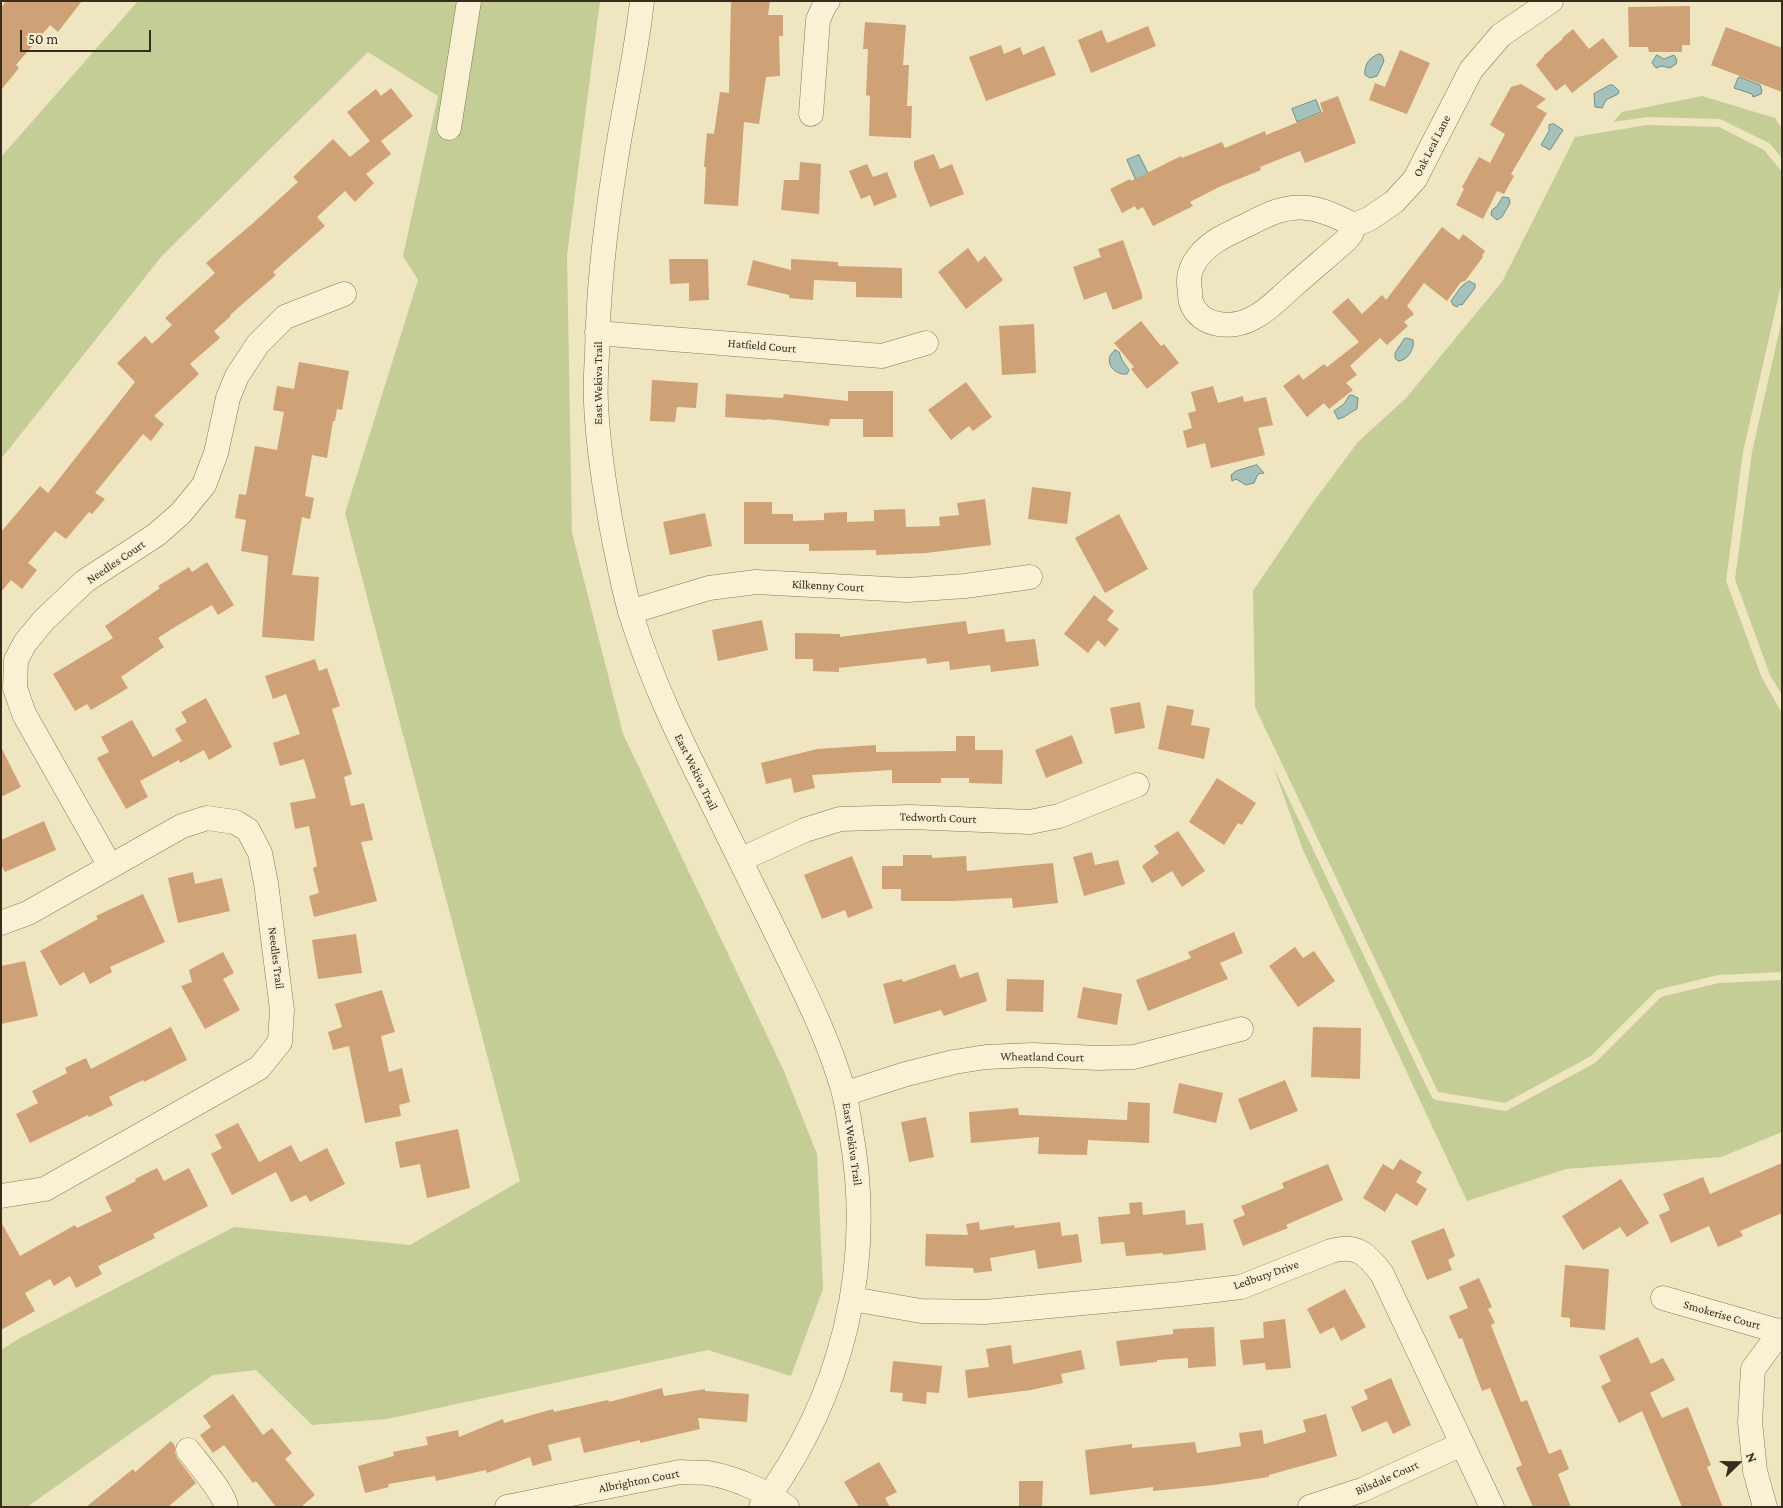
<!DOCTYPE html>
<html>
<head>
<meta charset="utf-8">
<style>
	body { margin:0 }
	#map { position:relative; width:1783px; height:1508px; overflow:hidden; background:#efe5c1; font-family:"Crimson Pro",serif }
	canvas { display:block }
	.frame { position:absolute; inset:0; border:2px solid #382c1d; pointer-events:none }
	.north { position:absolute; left:1713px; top:1438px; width:50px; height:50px; -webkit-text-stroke:4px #f6eed1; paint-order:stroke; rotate:68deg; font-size:14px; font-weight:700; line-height:20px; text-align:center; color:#382c1d }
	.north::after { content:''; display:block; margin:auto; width:18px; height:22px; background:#382c1d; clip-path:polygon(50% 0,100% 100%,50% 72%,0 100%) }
	.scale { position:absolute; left:20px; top:30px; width:131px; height:22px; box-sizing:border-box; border:2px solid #382c1d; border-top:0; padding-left:6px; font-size:15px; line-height:18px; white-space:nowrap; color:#382c1d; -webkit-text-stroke:4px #f6eed1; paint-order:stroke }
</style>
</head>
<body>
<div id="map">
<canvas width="1783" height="1508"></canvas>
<div class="frame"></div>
<div class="north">N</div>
<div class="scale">50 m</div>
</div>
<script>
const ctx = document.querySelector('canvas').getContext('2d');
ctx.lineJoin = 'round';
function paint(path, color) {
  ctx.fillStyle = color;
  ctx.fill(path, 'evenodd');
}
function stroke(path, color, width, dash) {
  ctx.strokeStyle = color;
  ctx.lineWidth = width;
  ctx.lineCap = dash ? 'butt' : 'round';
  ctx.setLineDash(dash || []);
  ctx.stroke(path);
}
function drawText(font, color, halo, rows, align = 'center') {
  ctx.font = font + ' "Crimson Pro",serif';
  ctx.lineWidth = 4;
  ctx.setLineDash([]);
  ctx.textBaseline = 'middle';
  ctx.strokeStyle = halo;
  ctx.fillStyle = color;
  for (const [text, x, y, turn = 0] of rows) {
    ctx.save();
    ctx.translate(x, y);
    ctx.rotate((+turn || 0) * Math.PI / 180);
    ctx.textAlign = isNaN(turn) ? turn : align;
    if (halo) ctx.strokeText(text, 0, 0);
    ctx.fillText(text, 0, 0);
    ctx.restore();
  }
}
const green = new Path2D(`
	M138,1H600L567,255L572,533L623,734L783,1069L817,1154L823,1289L791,1376L708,1350L387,1419L312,1425L256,1370L213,1375L27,1507H1V1350L20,1338L234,1227L410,1245L520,1181L345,513L418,280L403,256L438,96L368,52L161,257L1,459V157Z
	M1702,96L1775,118L1782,129V158L1769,143L1720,119L1648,117L1613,122L1622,112Z
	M1647,125L1719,127L1764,150L1782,172V281L1743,452L1726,581L1762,678L1782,713V972L1718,975L1657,990L1591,1056L1505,1103L1438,1092L1255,707L1253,591L1311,505L1358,442L1406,398L1502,282L1575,137Z
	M1782,319V695L1770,675L1735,579L1752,452Z
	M1273,766L1432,1098L1436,1100L1506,1111L1595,1063L1661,997L1719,983L1782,980V1132L1721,1157L1566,1169L1467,1201L1303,850Z`);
const water = new Path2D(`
	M1379,54L1382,55L1384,61L1377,76L1370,78L1365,75C1364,65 1369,57 1379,54Z
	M1657,55L1664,59L1674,55L1677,60L1676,64L1670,68L1662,66L1656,68L1652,63Z
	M1740,77L1760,85L1762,91L1761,94L1753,97L1752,94L1734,88L1738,78Z
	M1610,85H1613L1619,91L1618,94L1606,100L1602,108L1595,107L1594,94Z
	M1316,100L1321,112L1297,122L1292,109Z
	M1554,124L1563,130L1550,150L1541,145L1549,131V125Z
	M1139,155L1150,177L1137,183L1127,160Z
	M1503,197L1509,198L1510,203L1502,217L1497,220L1491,215L1492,210L1497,206Z
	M1469,281L1475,284V288L1462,305L1460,304L1457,307L1453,305L1451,301L1461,287Z
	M1407,338L1413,340C1415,349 1407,361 1398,361L1395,358V353L1404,339Z
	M1115,350L1119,352L1122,360L1129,370L1127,374C1113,376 1102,359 1115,350Z
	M1352,395L1358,398L1357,409C1350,412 1345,418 1338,419L1334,411L1344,404L1349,396Z
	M1257,465L1264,473L1258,474L1254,483L1246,485L1236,479L1232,481L1231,475L1236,471Z`);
const building = new Path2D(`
	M6,1H82L58,32L50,25L16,65L19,68L1,90V8Z
	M731,1H770L768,15H783V36H779L780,76L766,77L759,124L744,122L738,206L704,204L706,167H704L707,133L714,134L720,92L729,93Z
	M1690,6V45H1682V52H1649L1648,47H1629L1628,7Z
	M865,22L906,25L903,65H909L907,106H912L911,138L869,136L870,96L866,95L868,49H863Z
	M1148,26L1156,46L1091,73L1078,40L1102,30L1107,43Z
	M1726,27L1782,48V92L1711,65Z
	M1573,29L1589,49L1603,38L1618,57L1572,93L1565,84L1556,91L1536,65L1544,56V55L1563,39L1562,38Z
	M1001,45L1004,54L1020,47L1023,55L1044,46L1056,75L986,101L969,57Z
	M1400,50L1430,63L1407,114L1369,100L1375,83L1385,87Z
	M1521,84L1546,99L1536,107L1547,113L1511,174L1514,176L1504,194L1497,191L1483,219L1456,205L1464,189L1462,187L1479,157L1490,163L1505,134L1490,125L1511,87Z
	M391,88L413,116L381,141L391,154L366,174L374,183L355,202L345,191L317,217L325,226L273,272L276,275L230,315L231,316L214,331L220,338L190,364L199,374L154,416L164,424L151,441L143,434L95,493L105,499L92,514L89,512L66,539L55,531L28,563L37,570L22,589L11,580L1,592V532L40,486L48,493L135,382L117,363L145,336L152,344L172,325L165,318L215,273L206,263L252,224L298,182L293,177L333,139L350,157L370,141L347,112L376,89L381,96Z
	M1338,96L1356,143L1305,163L1300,151L1260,167L1261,170L1219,187L1190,202L1193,206L1153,226L1143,207L1137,210L1135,206L1122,213L1110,189L1130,179L1131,181L1181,156L1182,158L1222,142L1225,148L1265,131L1266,135L1323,112L1320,103Z
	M934,154L940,169L952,164L964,194L930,207L914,167V161Z
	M800,162L821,164L819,214L781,210L784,180H799Z
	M867,164L873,177L887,172L897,197L874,206L870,195L861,199L849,171Z
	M1442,227L1459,240L1463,234L1485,251L1482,256L1483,257L1465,281L1461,282L1447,301L1424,283L1407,306L1414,314L1404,322L1408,326L1387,345L1380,338L1350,366L1357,375L1346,383L1353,390L1329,409L1324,403L1307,417L1283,386L1299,374L1303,380L1324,364L1327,367L1359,342L1332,312L1348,298L1362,314L1382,295L1386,300Z
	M1123,240L1142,294V299L1113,310L1106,292L1084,300L1073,267L1101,257L1098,249Z
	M968,248L978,262L985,256L1003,280L966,309L938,272Z
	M669,259H708L709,300L689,301V283L670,284Z
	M791,259L838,262V266L902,268V298L856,297V282L814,280L813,300L789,298V295L747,285L753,260L791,270Z
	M1141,321L1161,346L1164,344L1179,363L1147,389L1131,369L1134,367L1114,343Z
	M1034,324L1036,373L1002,375L999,326Z
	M299,362L349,371L342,410L337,409L335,421H333L327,458L312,455L305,496L314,498L310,519L302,517L292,575L319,577L314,641L262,637L268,556L241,551L246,520L235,518L239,494L246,495L255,446L277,450L284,412L273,410L277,386L294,389Z
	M652,380L698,383L696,408L677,407L675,422L650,421Z
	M966,382L992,417L973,431L969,426L951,440L928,410Z
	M1213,386L1218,403L1243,396L1244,402L1266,397L1273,425L1258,428L1265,455L1211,468L1205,443L1187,448L1183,431L1192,428L1188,413L1196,411L1191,392Z
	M848,391H893V437H863V419H830L829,426L767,419V420L725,417L726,394L783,398L784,394L848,401Z
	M1032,487L1071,492L1067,524L1028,519Z
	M985,499L991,545L926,553L876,555V550L809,551V544H744V502H772V514H793V521L824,520V513L847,512V522L874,521V510L905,509L906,527L940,526L939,517L959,515L957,503Z
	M705,513L712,546L670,555L663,522Z
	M1119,514L1148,569L1105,593L1075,538Z
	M207,562L234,605L218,615L212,605L170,630L158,638L164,647L121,677L128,688L91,710L87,704L75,711L53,674L113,638L105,626L160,588L158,586L189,567L192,572Z
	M1094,595L1114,611L1107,620L1119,629L1105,647L1098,640L1088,653L1064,634Z
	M762,620L768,650L718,661L712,630Z
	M966,621L968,634L1004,629L1006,642L1035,639L1039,666L991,672L990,665L950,670L949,661L927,664L926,658L839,668V672L813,671V659H795V633L840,634V637Z
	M315,659L319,671L327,668L340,706L332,709L352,774L344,777L351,806L364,803L373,840L361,842L377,901L314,917L309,896L319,893L313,868L317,866L309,826L295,829L290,803L316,798L304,759L280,766L273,743L300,734L286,694L273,699L265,676Z
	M206,698L232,747L209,760L204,750L180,763L179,760L140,781L148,797L126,809L97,758L109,752L101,737L132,720L153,757L182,741L175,729L187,722L181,712Z
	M1140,702L1145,728L1115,734L1110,708Z
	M1167,705L1194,710L1191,725L1210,728L1204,759L1158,749Z
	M1072,735L1083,763L1046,778L1035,750Z
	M956,736H975V750H1003L1002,784L969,783V778H941V783H892V770L812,775L815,788L794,793L791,778L766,784L761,763L817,749L876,745V752L956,751Z
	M1,747L21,787L1,797Z
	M1217,778L1256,803L1242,825L1238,823L1224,845L1189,822Z
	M44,821L56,850L5,872L1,865V840Z
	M1178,831L1205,871L1182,887L1172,871L1152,883L1142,866L1159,853L1154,846Z
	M1092,852L1095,865L1118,860L1125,884L1084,896L1073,857Z
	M903,855H932V858L966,856L967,871L1053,863L1058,903L1013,908L1012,898L952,901H901V889H882V866H903Z
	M852,856L873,908L848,918L845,910L822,919L804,875Z
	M193,872L195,884L222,878L230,911L178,923L168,878Z
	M143,894L165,942L110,967L112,972L90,984L84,972L60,986L40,951L98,919L96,916Z
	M1234,932L1243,953L1220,963L1228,979L1148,1011L1136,980L1191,958L1188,952Z
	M356,934L362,973L318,979L312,940Z
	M1295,947L1303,958L1314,951L1335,981L1298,1007L1269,966Z
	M223,952L234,973L223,979L240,1010L205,1029L181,986L192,982L189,970Z
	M25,961L38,1016L1,1024V966Z
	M955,964L960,978L978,972L987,1001L944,1016L941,1010L894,1024L883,984L902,979L903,982Z
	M1007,979L1044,980L1043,1012L1006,1011Z
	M1083,987L1122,994L1117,1025L1077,1018Z
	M382,990L395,1032L381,1036L389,1072L402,1068L410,1102L399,1105L401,1116L365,1123L349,1046L333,1050L328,1032L342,1027L335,1004Z
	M171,1027L187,1060L144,1082L143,1080L109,1097L113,1105L89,1117L88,1115L30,1143L16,1114L38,1103L32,1091L67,1073L65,1068L86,1058L91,1069Z
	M1313,1027L1361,1028L1360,1079L1311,1077Z
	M1285,1080L1298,1111L1250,1130L1238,1099Z
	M1179,1083L1223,1093L1216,1123L1173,1113Z
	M1128,1102L1150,1103L1149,1143L1088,1140L1087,1155L1038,1154L1039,1137L971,1143L969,1112L1018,1108L1019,1115L1127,1120Z
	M926,1117L934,1157L909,1162L901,1122Z
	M238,1123L259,1162L291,1145L300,1162L327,1148L345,1184L310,1202L306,1195L291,1202L276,1172L232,1195L211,1154L222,1148L215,1135Z
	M458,1129L470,1188L427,1198L420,1164L400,1168L395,1142Z
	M1400,1159L1422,1172L1416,1182L1427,1189L1417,1206L1396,1193L1385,1212L1363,1198L1383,1164L1393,1170Z
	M1782,1163V1213L1740,1231L1743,1236L1718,1247L1709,1226L1671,1243L1659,1215L1670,1210L1663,1194L1703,1177L1710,1194Z
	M1328,1164L1343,1200L1286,1225L1288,1228L1243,1246L1233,1220L1245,1215L1241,1206L1284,1188L1282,1183Z
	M157,1168L164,1181L189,1168L208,1206L153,1234L155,1238L98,1266L102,1274L76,1288L70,1276L54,1286L50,1279L25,1293L35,1311L1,1330V1222L20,1256L75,1225L77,1228L112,1211L105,1197L136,1181L135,1179Z
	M1621,1179L1649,1223L1627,1237L1620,1227L1583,1250L1562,1216Z
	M1142,1202L1143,1215L1185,1210L1186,1225L1203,1223L1206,1250L1163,1255V1253L1126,1256L1124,1242L1101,1244L1098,1217L1130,1214L1129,1203Z
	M979,1222L980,1230L1014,1225L1015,1228L1060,1222L1062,1236L1078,1234L1082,1262L1038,1269L1035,1250L990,1258L992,1271L974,1273L973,1268L925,1266L926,1234L968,1235L966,1224Z
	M1444,1228L1455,1256L1448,1260L1452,1270L1427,1280L1411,1241Z
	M1565,1265L1609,1269L1605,1330L1570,1327V1318L1561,1317Z
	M1479,1278L1492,1307L1488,1309L1495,1323L1491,1325L1521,1402L1527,1400L1549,1454L1561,1449L1569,1469L1558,1474L1571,1507H1533L1516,1468L1522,1465L1490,1388L1482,1391L1462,1338L1459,1339L1449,1316L1468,1308L1459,1287Z
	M1345,1289L1366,1327L1341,1341L1334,1327L1320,1334L1307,1309Z
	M1285,1319L1291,1368L1266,1370L1265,1363L1243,1365L1240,1340L1264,1338L1263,1322Z
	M1214,1327L1216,1366L1188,1368V1358L1157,1360V1362L1120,1366L1116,1341L1173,1334V1329Z
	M1638,1337L1651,1364L1663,1358L1675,1380L1650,1393L1662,1418L1688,1407L1711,1465L1707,1467L1723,1507H1682L1642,1411L1619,1423L1601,1386L1611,1381L1599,1356Z
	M1011,1345L1013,1364L1081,1350L1085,1369L1061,1374L1063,1383L1031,1390L968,1398L965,1370L989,1367L986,1349Z
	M893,1361L942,1366L939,1393L927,1392L926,1404L902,1401L903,1393L890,1392Z
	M1391,1378L1411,1425L1393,1434L1387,1421L1362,1432L1351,1407L1368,1399L1364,1390Z
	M662,1388L664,1396L705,1389V1391L749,1394L747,1422L698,1418L700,1429L640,1443V1440L584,1453L580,1437L548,1445L552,1460L533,1466L530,1457L487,1473L486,1470L436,1481L435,1476L388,1484L389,1487L365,1493L358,1466L394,1456L393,1452L428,1445L426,1437L458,1430L459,1437L503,1419L504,1423L553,1409L554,1412L608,1400L609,1402Z
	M233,1394L263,1435L272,1428L292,1453L285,1459L315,1495L301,1507H276L256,1481L253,1483L224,1445L213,1453L200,1435L211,1427L203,1416Z
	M1326,1414L1337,1456L1269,1475V1477L1214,1485L1153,1491V1487L1090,1495L1085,1450L1132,1444V1448L1195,1442L1197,1453L1241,1446L1239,1433L1262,1430L1264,1444L1306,1432L1303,1420Z
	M171,1441L175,1446V1452L177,1458L196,1483L168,1507H86L133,1469L135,1472Z
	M879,1462L897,1492L885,1498L890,1507H859L844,1482Z
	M1019,1481H1043L1042,1507H1019Z`);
const minor = new Path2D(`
	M642,1C636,57 623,111 615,166C605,228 598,292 597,355C596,371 595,387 596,403C598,451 606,498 615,545C620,568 624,592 631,614C652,683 684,747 716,811C737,854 758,896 779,939C803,989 829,1039 844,1093C847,1105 849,1119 851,1132C875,1266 842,1398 761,1507
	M811,114L818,20L824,6L828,1
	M449,128L469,1
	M1354,225C1340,218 1324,210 1308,208C1285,205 1266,215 1247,225C1226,235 1205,243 1193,265C1189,273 1188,282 1190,291C1190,294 1190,299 1191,302C1200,328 1233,329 1253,318C1268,311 1279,298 1292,287C1310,271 1328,256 1346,240L1351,234L1354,225L1369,219L1394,202L1415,179L1471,70L1501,35L1551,1
	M597,333L882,356L926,343
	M630,612L709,588L756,582L907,590L965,586L1030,577
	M740,860L805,830L840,819L910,817L1030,822L1059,816L1137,785
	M110,866L24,714L15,688L16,660L25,643L44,620L85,581L156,535L181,513L204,485L216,453L228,398L237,376L258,344L285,317L344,294
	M1,923L28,913L182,826L207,818L235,822L248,830L260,853L266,883L282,1010L280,1042L259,1068L45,1189L1,1196
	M844,1094L906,1074L954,1062L986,1057L1033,1055L1098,1058L1134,1057L1241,1029
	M1663,1298L1781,1332
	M852,1299L921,1311L985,1312L1181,1294L1241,1287L1331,1251C1357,1244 1367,1254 1382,1274L1492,1507
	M188,1450C197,1462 225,1494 226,1507
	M507,1507L680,1472C689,1473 699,1472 708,1473C736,1478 765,1491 787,1507
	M1310,1507L1362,1490L1462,1444
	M1765,1507L1755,1471L1750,1422L1753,1369L1782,1330`);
const streetNames = [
	["Oak Leaf Lane",1432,146,-63],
	["Hatfield Court",762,346,5],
	["East Wekiva Trail",598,383,-90],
	["Needles Court",116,562,-34],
	["Kilkenny Court",828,586,3],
	["East Wekiva Trail",696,772,64],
	["Tedworth Court",938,818,2],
	["Needles Trail",276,958,83],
	["Wheatland Court",1042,1057,1],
	["East Wekiva Trail",852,1144,82],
	["Ledbury Drive",1266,1275,-19],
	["Smokerise Court",1722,1315,16],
	["Bilsdale Court",1387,1478,-24],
	["Albrighton Court",639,1481,-11]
];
paint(green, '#c3cd95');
paint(water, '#a4c1bb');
stroke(water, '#6b9089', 1);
paint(building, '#cea176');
stroke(minor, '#897658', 25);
stroke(minor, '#faf1d5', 24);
drawText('12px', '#382c1d', '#f6eed1', streetNames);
</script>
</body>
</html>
